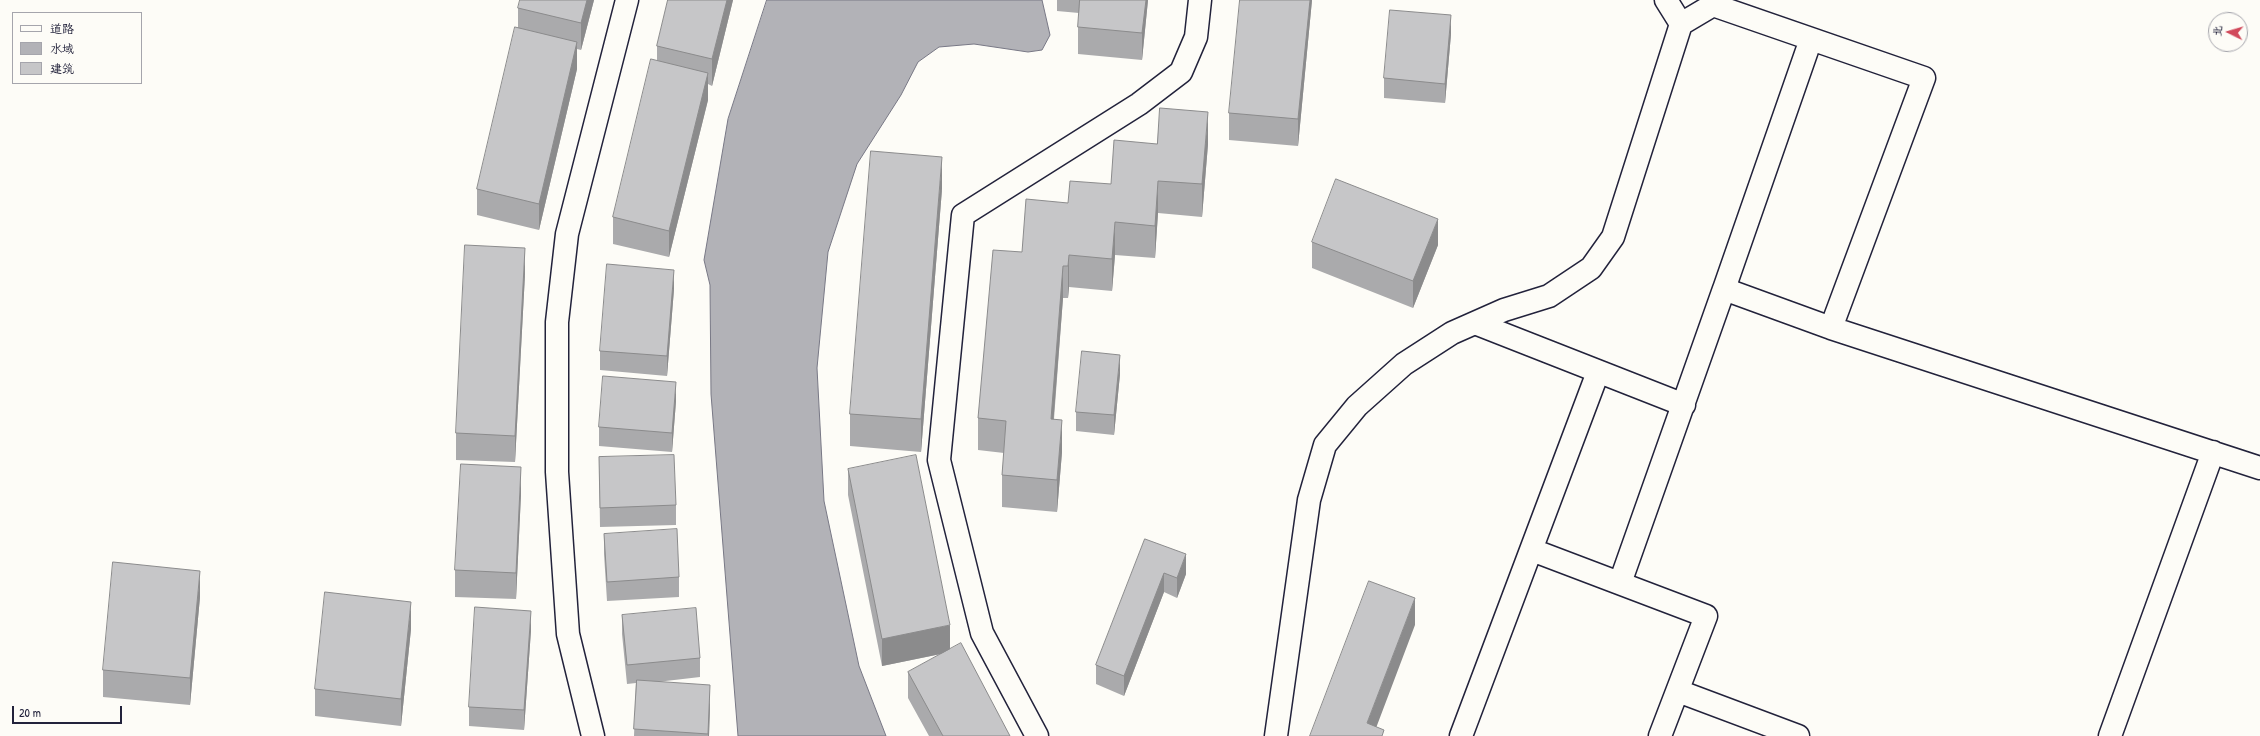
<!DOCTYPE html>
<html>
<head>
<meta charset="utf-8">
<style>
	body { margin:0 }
	#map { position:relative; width:2260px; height:736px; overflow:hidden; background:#fdfcf7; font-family:"Patrick Hand","LXGW WenKai TC",sans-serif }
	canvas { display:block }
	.legend { position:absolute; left:12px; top:12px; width:130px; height:72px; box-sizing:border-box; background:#fdfcf7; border:1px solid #a5a5ac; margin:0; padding:5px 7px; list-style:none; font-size:12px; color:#22223b }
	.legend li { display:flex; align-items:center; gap:8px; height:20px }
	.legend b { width:20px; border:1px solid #a5a5ac }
	.north { position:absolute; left:2208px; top:12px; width:40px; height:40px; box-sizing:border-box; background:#fdfcf7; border:1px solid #a5a5ac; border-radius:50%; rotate:275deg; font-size:11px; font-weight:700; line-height:16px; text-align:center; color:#22223b }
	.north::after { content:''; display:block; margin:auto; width:14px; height:18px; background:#d1495b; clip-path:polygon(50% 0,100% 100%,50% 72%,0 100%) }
	.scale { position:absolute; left:12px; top:706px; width:110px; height:18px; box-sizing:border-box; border:2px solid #22223b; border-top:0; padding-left:5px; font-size:12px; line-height:14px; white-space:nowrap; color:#22223b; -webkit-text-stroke:3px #fdfcf7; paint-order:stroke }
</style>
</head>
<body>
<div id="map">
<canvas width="2260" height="736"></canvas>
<ul class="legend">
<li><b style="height:5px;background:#fdfcf7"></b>道路</li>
<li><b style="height:11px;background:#b2b2b7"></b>水域</li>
<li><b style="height:11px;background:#c6c6c8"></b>建筑</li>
</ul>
<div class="north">北</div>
<div class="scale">20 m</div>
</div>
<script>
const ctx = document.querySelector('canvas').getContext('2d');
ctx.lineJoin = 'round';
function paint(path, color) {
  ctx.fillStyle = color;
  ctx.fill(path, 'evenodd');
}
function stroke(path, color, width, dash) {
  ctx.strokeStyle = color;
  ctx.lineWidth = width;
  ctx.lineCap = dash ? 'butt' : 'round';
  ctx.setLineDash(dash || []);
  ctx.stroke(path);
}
const water = new Path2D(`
	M767,0H1042L1050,35L1042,50L1028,52L974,44L939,47L918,62L901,95L857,164L828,252L817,368L824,501L859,666L886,736H738L711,394L710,285L704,260L728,119Z`);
const minor = new Path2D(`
	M1681,24L1713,5L1924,78L1831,328L1724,289L1811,39
	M1475,323L1684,405
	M1831,328L2260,468
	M1532,550L1706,616L1660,736
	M1620,583L1724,289
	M1678,691L1798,736
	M593,736L568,634L557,472V322L567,234L627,0
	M1037,736L982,633L939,460L963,215L1139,104L1181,72L1196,37L1200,0
	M1276,736L1309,500L1325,445L1357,406L1404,364L1452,333L1504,310L1549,296L1591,268L1613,237L1681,24L1666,0
	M1461,736L1598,372
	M2110,736L2213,452`);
const wall = new Path2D(`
	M594,0L581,50L577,49V69L539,230L477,215V189L518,27V8Z
	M668,0H733L712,86L708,84V100L669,257L613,244V217L657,61V46Z
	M1057,0H1148L1142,60L1078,54V27L1079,13L1057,11Z
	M1312,0L1298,146L1229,140V113Z
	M1451,34L1445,103L1384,98V78Z
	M1157,144H1208L1202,217L1158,213L1155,258L1115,255L1112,291L1069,287L1068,298H1063L1054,419L1062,452L1057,512L1002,507V475L1004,453L978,450V418L1022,252L1068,203L1111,184Z
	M942,189L921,452L850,446V414Z
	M1312,242L1438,245L1413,308L1312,268Z
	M525,274L515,462L456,460V433Z
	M674,289L667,376L600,370V351Z
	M1120,374L1114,435L1076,431V412Z
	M676,401L672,452L599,446V427Z
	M599,457L676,505V525L600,527Z
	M848,469L950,649L1010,736H929L908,698V672L941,654L882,666L848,495Z
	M521,494L516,599L455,597V570Z
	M604,534L679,577V597L607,601L604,554Z
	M1145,539L1186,574L1177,598L1164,592L1124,696L1096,684V665Z
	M200,597L190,705L103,697V670Z
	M622,615L700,658V677L657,682L710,704L709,736H634L636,683L627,684L622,634Z
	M411,629L401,726L315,716V689Z
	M531,630L524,730L469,726V707Z`);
const shadedWall = new Path2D(`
	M587,0H594L581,50V23Z
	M727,0H733L712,86V59Z
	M1146,0H1148L1142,60V33Z
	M1310,0H1312L1298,146V119Z
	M1451,15V34L1445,103V84Z
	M577,42V69L539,230V204Z
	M708,73V100L669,257V231Z
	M1208,112V144L1202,217V184Z
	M942,157V189L921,452V419Z
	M1158,181V213L1155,258V226Z
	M1438,219V245L1413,308V281Z
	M1115,222V255L1112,291V259Z
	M525,248V274L515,462V436Z
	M1069,255V287L1068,298V266Z
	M1063,266V298L1051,451V419Z
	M674,270V289L667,376V356Z
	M1120,355V374L1114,435V415Z
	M676,382V401L672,452V433Z
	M1062,420V452L1057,512V480Z
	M521,467V494L516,599V573Z
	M1186,554V574L1177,598V578Z
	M200,571V597L190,705V678Z
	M1164,573V592L1124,696V676Z
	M1415,598V625L1373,736L1367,723Z
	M411,602V629L401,726V699Z
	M531,611V630L524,730V710Z
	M950,625V652L882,666V639Z
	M710,685V704L709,736H708Z`);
const building = new Path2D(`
	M520,0H587L581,23L518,8Z
	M668,0H727L712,59L657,46Z
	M1080,0H1146L1142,33L1078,27Z
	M1240,0H1310L1298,119L1229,113Z
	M1390,10L1451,15L1445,84L1384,78Z
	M515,27L577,42L539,204L477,189Z
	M651,59L708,73L669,231L613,217Z
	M1160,108L1208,112L1202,184L1158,181L1155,226L1115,222L1112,259L1069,255L1068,266H1063L1051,419L1062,420L1057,480L1002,475L1006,421L978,418L993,250L1022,252L1026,199L1068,203L1070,181L1111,184L1114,140L1157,144Z
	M871,151L942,157L921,419L850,414Z
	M1336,179L1438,219L1413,281L1312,242Z
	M465,245L525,248L515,436L456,433Z
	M607,264L674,270L667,356L600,351Z
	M1082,351L1120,355L1114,415L1076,412Z
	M603,376L676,382L672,433L599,427Z
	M674,455L676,505L600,508L599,457Z
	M916,455L950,625L882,639L848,469Z
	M461,464L521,467L516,573L455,570Z
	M677,529L679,577L607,582L604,534Z
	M1145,539L1186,554L1177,578L1164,573L1124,676L1096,665Z
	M113,562L200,571L190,678L103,670Z
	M1369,581L1415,598L1367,723L1384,730L1382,736H1310Z
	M325,592L411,602L401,699L315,689Z
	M475,607L531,611L524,710L469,707Z
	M696,608L700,658L627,665L622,615Z
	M961,643L1010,736H943L908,672Z
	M637,680L710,685L708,734L634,729Z`);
paint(water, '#b2b2b7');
stroke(water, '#787885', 1);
stroke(minor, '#22223b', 25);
stroke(minor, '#fdfcf7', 22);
paint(wall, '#aaaaac');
paint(shadedWall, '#8b8b8c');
paint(building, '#c6c6c8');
stroke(building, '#8b8b8c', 1);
</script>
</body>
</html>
